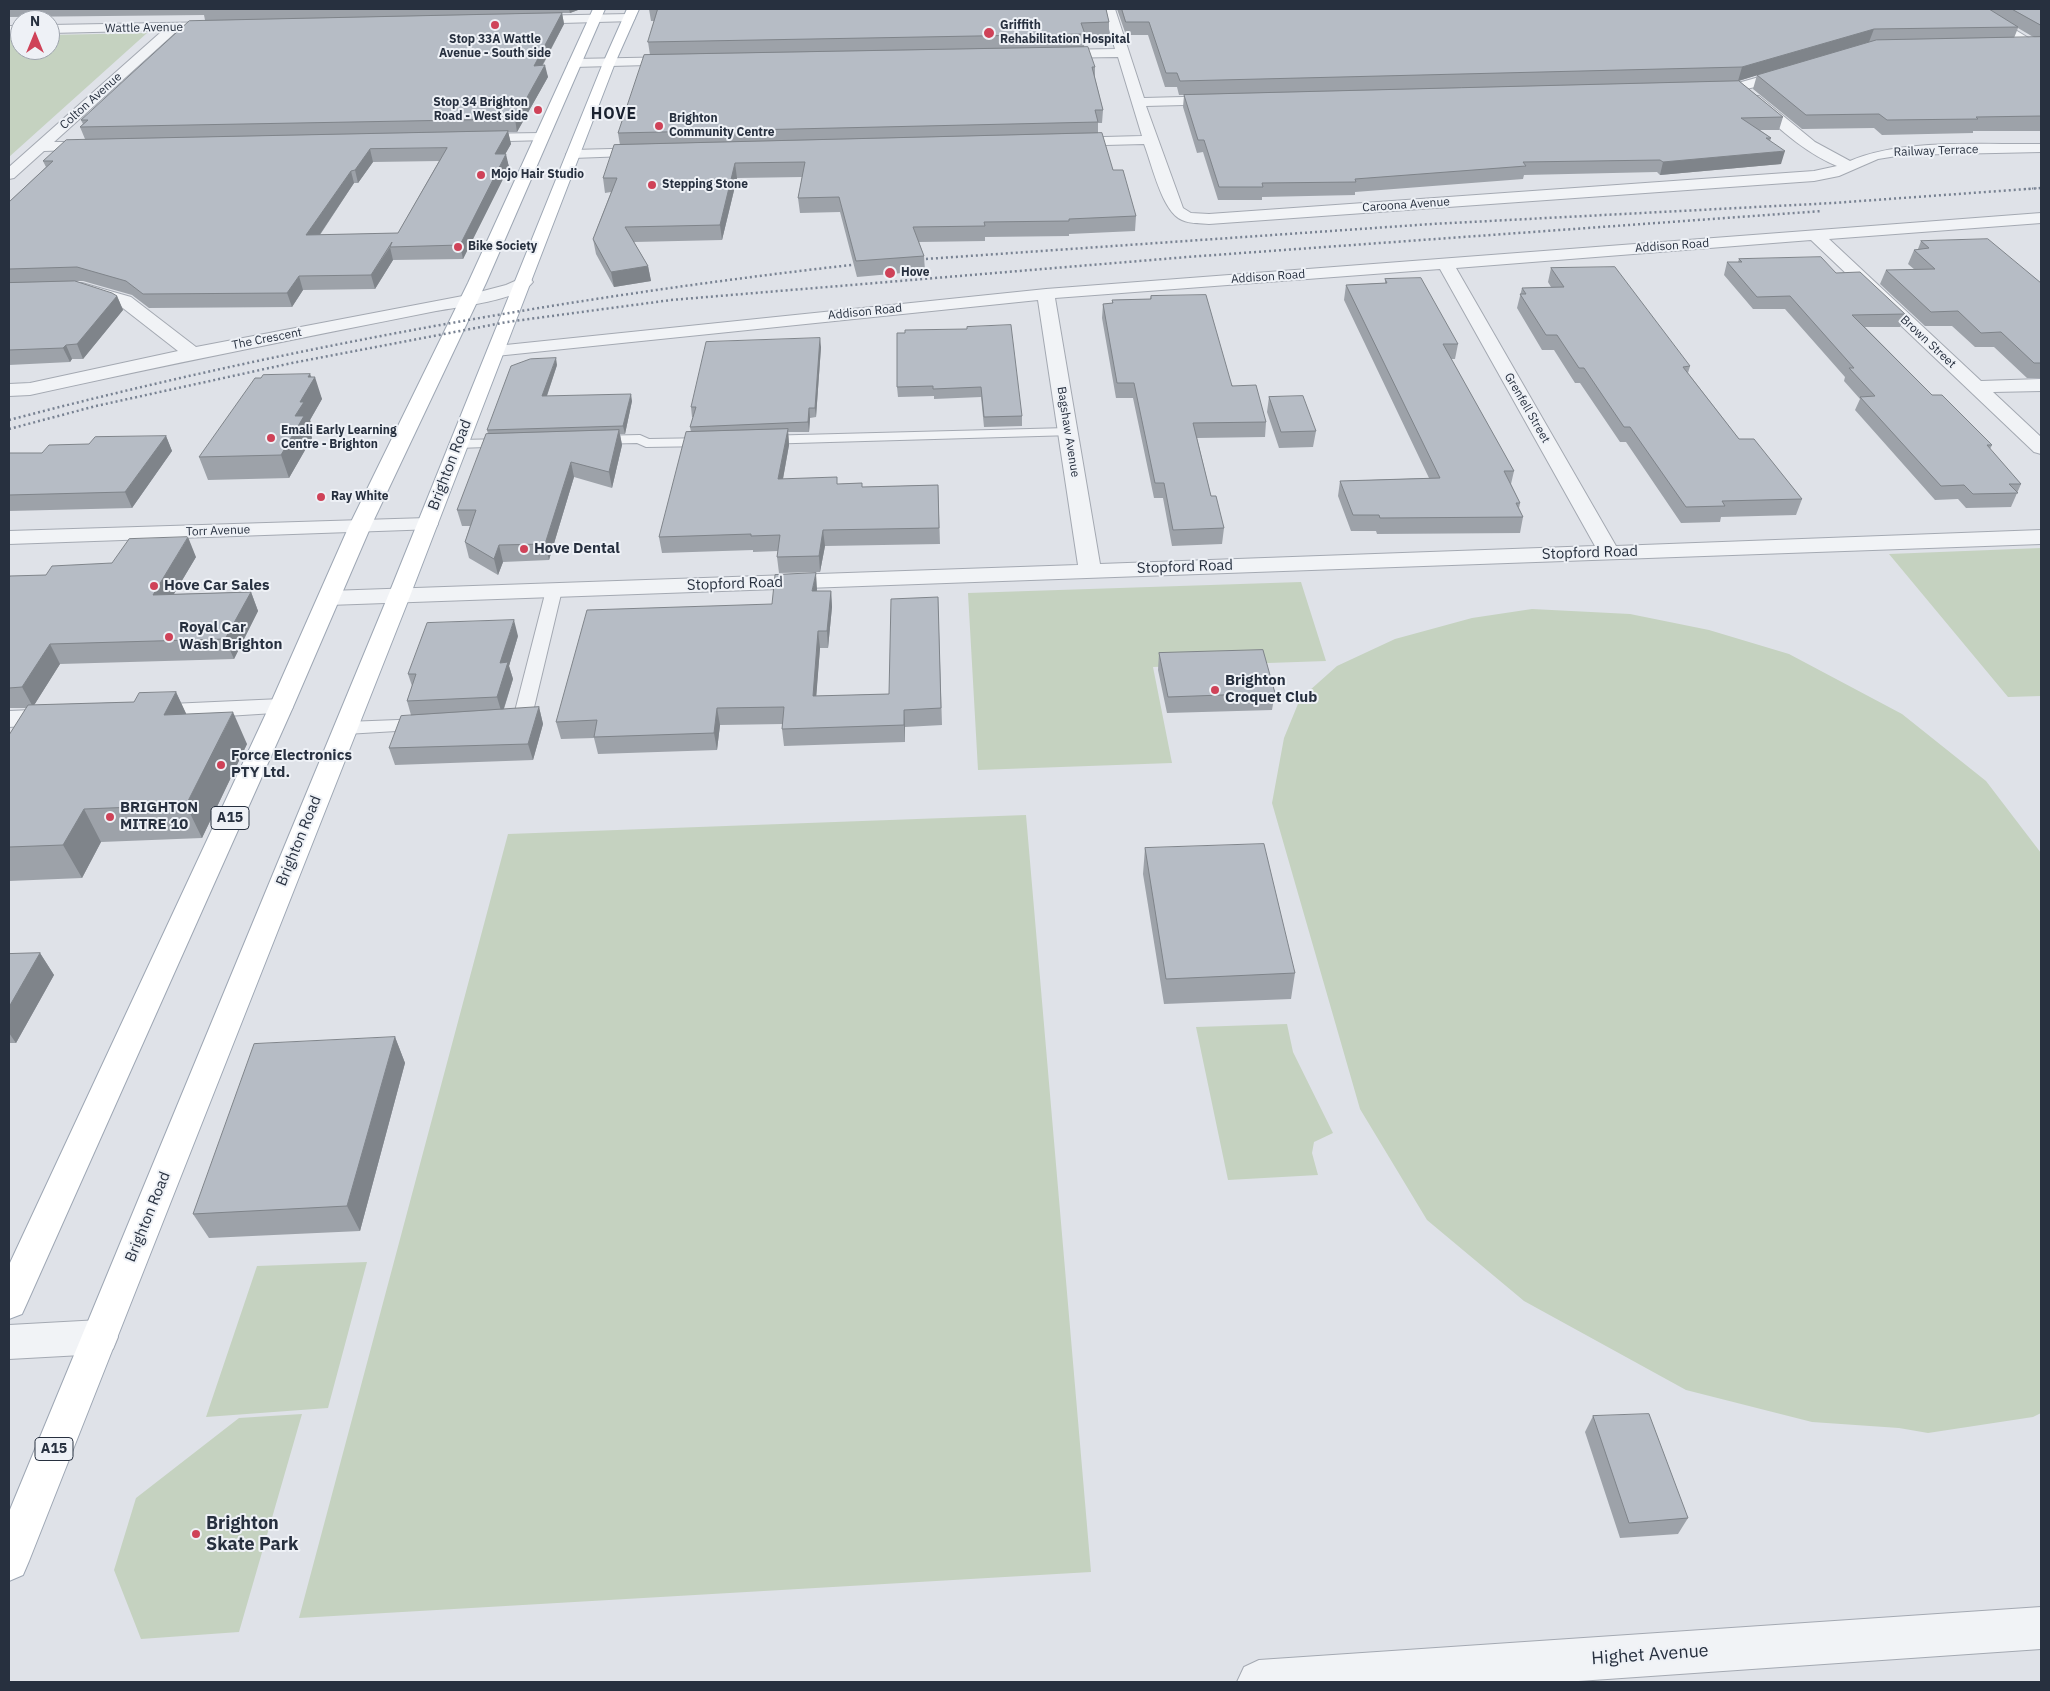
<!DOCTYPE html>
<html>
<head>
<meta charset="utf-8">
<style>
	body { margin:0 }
	#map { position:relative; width:2050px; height:1691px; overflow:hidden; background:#dfe2e8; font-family:"IBM Plex Sans",sans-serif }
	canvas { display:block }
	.frame { position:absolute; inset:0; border:10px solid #27303f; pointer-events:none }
	.north { position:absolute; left:10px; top:10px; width:50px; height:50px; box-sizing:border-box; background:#eef1f6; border:1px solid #9ea4ad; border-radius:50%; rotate:0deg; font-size:14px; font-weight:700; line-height:20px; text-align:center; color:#27303f }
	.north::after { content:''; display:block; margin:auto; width:18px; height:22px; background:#cf4258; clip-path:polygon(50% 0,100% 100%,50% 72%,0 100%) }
</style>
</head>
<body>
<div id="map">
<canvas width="2050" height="1691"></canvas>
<div class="frame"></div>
<div class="north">N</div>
</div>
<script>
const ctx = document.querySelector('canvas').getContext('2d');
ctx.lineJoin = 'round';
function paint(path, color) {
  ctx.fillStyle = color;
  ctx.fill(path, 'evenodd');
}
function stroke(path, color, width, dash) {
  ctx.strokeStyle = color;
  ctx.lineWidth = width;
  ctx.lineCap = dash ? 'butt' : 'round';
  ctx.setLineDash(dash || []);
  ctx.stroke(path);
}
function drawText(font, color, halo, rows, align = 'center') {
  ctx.font = font + ' "IBM Plex Sans",sans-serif';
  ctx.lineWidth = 4;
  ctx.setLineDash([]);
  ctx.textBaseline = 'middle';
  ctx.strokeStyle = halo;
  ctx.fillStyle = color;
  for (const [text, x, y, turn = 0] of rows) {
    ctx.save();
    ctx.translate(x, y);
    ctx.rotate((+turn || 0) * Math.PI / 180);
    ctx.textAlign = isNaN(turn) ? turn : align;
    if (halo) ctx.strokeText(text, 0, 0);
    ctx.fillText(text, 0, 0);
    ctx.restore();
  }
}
const green = new Path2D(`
	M147,33L9,157V35H20V50H50V35Z
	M2041,548V696L2008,697L1889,554Z
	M1301,582L1326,661L1153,667L1172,763L978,770L968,593Z
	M1532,609L1630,614L1709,630L1789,654L1902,714L1986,781L2041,853V1413L2033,1417L1928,1433L1899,1428L1812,1422L1686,1390L1524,1301L1427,1220L1360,1109L1272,803L1284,738L1300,699L1337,666L1395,639L1472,618Z
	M1026,815L1091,1572L299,1618L508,834Z
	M1287,1024L1293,1052L1333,1133L1314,1142L1312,1153L1318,1175L1228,1180L1196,1027Z
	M367,1262L328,1408L206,1417L257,1266Z
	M302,1414L239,1632L141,1639L114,1570L136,1498L239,1418Z`);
const service = new Path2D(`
	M1068,428L1075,432L1073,435L761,444L754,440L761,436Z
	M640,435L649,439L710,438L717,442L710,446L646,447L637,443L595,444L588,440L595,436Z
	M509,439L516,443L514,446L458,448L451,444L458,440Z
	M554,585L560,586L562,590L531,720L528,724L508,727L502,725L499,721L502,717L514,715L546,590L548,586Z
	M424,719L430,721L433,725L430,729L346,734L339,732L337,728L339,724L346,722Z`);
const minor = new Path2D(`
	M1103,9H1115L1144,98L1221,96L1228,100L1221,104L1146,106L1183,208L1191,213L1209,214L1814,171L1837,166C1803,152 1777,126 1749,102L1747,99L1749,96H1759L1815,142L1850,161C1902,138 1984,145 2041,144V152L1903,155L1878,159L1839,176L1814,181L1209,224C1201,223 1190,224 1182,220C1162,212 1152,164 1144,144L1067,146L1060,142L1067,138L1142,136L1118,57L1053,58L1047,54L1053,50L1115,49Z
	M1967,9H1981L2040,45L2034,49L2030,48Z
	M174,23L180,27L178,30L54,142H96L101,143L103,146L101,149L44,151L14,178L9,179V167L170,24Z
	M680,57L685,58L686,61L685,64L574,67L568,63L574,59Z
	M1791,68L1796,69L1798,72L1796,75C1779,80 1713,103 1701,88L1708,84L1738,83Z
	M542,133L547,134L549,137L547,140L471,142L464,138L471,134Z
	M649,148L654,149L656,152L654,155L573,158L566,154L573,150Z
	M2041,213V223L1829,239L1981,381L2041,379V391L1993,392L2041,437V454L2034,452L1811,240L1456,268L1616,546L2041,530V544L329,605L321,603L318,598L321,593L329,591L1078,565L1038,300L496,356L490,355L487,351L490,347L496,346L1046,289ZM1440,269L1595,546L1100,564L1055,298Z
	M524,277L530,278L533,282C520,300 458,307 436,311C300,338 165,365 30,395L9,396V384L30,383L178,351L119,305L81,293L9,295V285L82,283L131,297L196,347L468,295L506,285Z
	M427,518L435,519L438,524L435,529L9,544V531Z
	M281,699L290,702L293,707L290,712L148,721L139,718L135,713L139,708L148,705Z
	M57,709L66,711L70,717L66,723L9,727V711Z
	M100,1320L113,1325L118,1337L113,1349L100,1354L9,1359V1325Z
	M2041,1607V1649L1564,1682H1237L1244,1667L1259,1660Z`);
const tertiary = new Path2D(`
	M629,14L635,18L633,21L526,24L520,20L526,16Z
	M218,22L224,26L222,29L50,33V25Z
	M9,26H20V34H9Z`);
const primary = new Path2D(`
	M593,9H605L486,283L371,526L293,707L27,1303L22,1314L9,1319V1265L269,707L349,526L468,283Z
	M627,9H639L615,63L410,596L29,1561L23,1575L9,1581V1512L388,596L603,63Z`);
const railFar1 = new Path2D(`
	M2025,189L2041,188`);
const rail = new Path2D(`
	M911,260L1432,224L1833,203L2041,188
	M9,420C291,346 579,295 869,263
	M9,429L96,406L292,363L507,322L671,300L1187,257L1822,211`);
const wall = new Path2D(`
	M9,9H578V10L570,13H562L564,24L543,65L548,77L517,132H508L511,144L505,154L509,167L463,259L393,260L375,289L303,290L292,307L149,308L132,295L83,281H76L117,296L123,310L83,359H72L70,362L9,365V202L46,167L43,161L85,139L80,127L83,124L81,120L205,20L204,15L9,17ZM439,161L398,233L320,235L354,183H358L373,162Z
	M649,9H1106L1109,22V36H1085L1084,47L1095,67V78L1103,110L1102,123H1098V133L1113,170L1136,216L1135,231L1069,234V236L985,237V241L919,242L924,256L925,271L857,277L840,212L800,213L798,198L802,177L737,178L722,240L634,242L648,266L651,281L614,287L596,254L593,239L611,192L605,193L603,178L620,145L618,133L650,55L648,42L654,21H651Z
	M1117,9H2041V131H1973V133L1882,135L1874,128L1802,129L1753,89L1757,75L1739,81L1783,117L1779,130H1760L1771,138L1770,141L1781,164L1660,175L1657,172L1524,175L1523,179L1355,192V195L1262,197V200H1218L1203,152L1197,153L1183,107L1184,95H1179L1177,87H1165L1148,35H1126ZM2018,28L2035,38H2014Z
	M1921,241L2041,283V378H2027L1994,347H1975L1952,326H1925L1880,284L1886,270H1915L1908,264L1914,250L1918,249Z
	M1739,259L1836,273L1905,314L1900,327H1865L1932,395L1992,445L1990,449L2021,484L2011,507L1966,508L1958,499L1935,500L1855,410L1860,399L1844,381L1845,377L1785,309H1753L1724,275L1727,262H1738Z
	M1551,268L1690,366L1688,373L1739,439L1802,499L1796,515L1721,517L1720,522L1681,523L1626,442H1620L1580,383H1575L1554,350H1542L1517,308L1522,288L1551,287L1548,282Z
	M1385,279L1458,344L1455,359H1451L1514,471L1511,484L1520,503L1519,508L1523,517L1520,533L1377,534L1376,531H1351L1338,496L1340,481L1429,478L1344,300L1346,285L1385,283Z
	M1151,296L1266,422L1265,437L1197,438L1211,496L1224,528L1222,544L1172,546L1163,498H1154L1133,398H1116L1102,318L1103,304L1112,303V300L1150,299Z
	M905,333L1022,416V426L984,427L981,397L934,399V396L898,397L897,387Z
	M821,347L816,417L810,418L809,432H788L789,445L783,479L838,484L862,483V487L938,485L940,544L825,546L820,572L779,573L777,557L778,551L753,552V550L662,553L659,537L691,432L690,427L693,417H692L691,407Z
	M557,365L547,396L632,401L625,434H620L622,445L612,488L574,477L549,560L503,562L498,575L469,558L465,542L470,526H462L457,510L488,434L487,430Z
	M310,374L322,399L310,420L311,424L309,429L312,438L289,478L208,480L199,457Z
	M1269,397L1316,431L1313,447L1279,448L1267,412Z
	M166,436L172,451L132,508L9,511V453H42Z
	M196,557L174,594L251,592L258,611L234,659L60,664L34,705L134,702L176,692L186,714L247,744L202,838L101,842L82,878L9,881V735L27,708H9V578L46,575L112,563Z
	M817,589V591H831L832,607L828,648H820L816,696L889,694L938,597L942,725L905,727V742L784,746L782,729L783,724L720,725L717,750L598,754L594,738L561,739L556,722L772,604Z
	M518,636L509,666L513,679L504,709L539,707L543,724L533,760L395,765L389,748L411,715L407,701L412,686L408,674Z
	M1159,653L1275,693L1272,710L1167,713L1158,670Z
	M1145,848L1295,973L1291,999L1164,1004L1143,874Z
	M40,953L54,975L16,1043H9V954Z
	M395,1037L405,1063L360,1231L209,1238L193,1214Z
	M1593,1416L1688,1518L1678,1534L1620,1538L1585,1432Z`);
const shadedWall = new Path2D(`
	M569,9H578V10L570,13Z
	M562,13L564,24L536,77L534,66Z
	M1874,29L1869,42L1738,81L1742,67Z
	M545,65L548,77L517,132L515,119Z
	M508,131L511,144L498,167L495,154Z
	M370,149L373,162L358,183L355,170Z
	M1785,151L1781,164L1660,175L1663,162Z
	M506,154L509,167L463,259L460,245Z
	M735,163L737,178L722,240L720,225Z
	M351,171L354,183L310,249L306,235Z
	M390,247L393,260L375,289L371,275Z
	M648,266L651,281L614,287L611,272Z
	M299,276L303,290L292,307L287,293Z
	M117,296L123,310L83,359L77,344Z
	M820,338L821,347L816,417L815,408Z
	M66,345L72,359L70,362L63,348Z
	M556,358L557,365L544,404L542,396Z
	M310,374L312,381L315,377L322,399L310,420L311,424L309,429L312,438L289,478L281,455L295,416L308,377Z
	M631,394L632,401L625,434L623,426Z
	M809,408L810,418L809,432L808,422Z
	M788,429L789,445L780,495L778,479Z
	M619,430L622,445L612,488L609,472Z
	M166,436L172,451L132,508L125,492Z
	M571,462L574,477L549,560L545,544Z
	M823,530L825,546L820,572L819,556Z
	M188,537L196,557L162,614L153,595Z
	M499,545L503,562L498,575L494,559Z
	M816,573L817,589L814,608L812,591Z
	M831,591L832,607L828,648L827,631Z
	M251,592L258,611L234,659L225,639Z
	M514,620L518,636L509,666L513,679L502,714L497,697L500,663Z
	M818,631L820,648L815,713L813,696Z
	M50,644L60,664L33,707L22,687Z
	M176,692L191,724L164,715Z
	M539,707L543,724L533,760L528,744Z
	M717,708L720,725L717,750L714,733Z
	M904,710L905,727V742L904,725Z
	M233,712L247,744L202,838L186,805Z
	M84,809L101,842L82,878L63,845Z
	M40,953L54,975L16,1043L9,1033V1007Z
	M395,1037L405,1063L360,1231L347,1206Z`);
const building = new Path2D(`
	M658,9H1106L1109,22L1081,23L1085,34L648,42Z
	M1122,9H1989L2018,27L1874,29L1742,67L1180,81L1177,73H1166L1149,22H1126Z
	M2012,9H2041V25Z
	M562,13L534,66L545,65L515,119L80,127L88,120H81L189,21Z
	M2041,37V116L1976,117L1978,119L1887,120L1879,114L1806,115L1757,75L1876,40Z
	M1088,47L1095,67H1092L1103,110H1095L1098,122L618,133L644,55Z
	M1739,81L1783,117L1741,118L1771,138H1766L1785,151L1663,162L1660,160L1523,162L1526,166L1355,179L1356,182L1262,183L1263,187H1219L1204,140H1198L1184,95Z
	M508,131L495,154H506L460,245L390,247L392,242L371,275L299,276L287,293L143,294L126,281L77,267L9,269V202L53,161H43L66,140ZM447,148L398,233L306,235L351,171L355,170L370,149Z
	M1102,133L1113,170H1123L1136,216L1069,219V221L984,222L985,226L913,227L924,256L856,261L839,197L798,198L805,162L735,163L720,225L625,227L648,266L611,272L593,239L617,178H603L614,145Z
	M1988,239L2041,283V363H2034L2001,332L1981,333L1958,311L1931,312L1886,270L1935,269L1914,250L1929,248L1921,241Z
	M1821,257L1836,273L1860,272L1905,314L1852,315L1932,395H1942L1992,445H1987L2021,484H2009L2018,493L1973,494L1964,485L1941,486L1860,397L1875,396L1849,368H1854L1790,296L1757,297L1727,262H1742L1739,259Z
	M1615,267L1690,366L1683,367L1739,439H1754L1802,499L1722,501L1725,506L1686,507L1630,427H1624L1584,368H1579L1557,335H1546L1520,294H1526L1522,288L1564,287L1551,268Z
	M1421,278L1458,344H1443L1514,471H1504L1520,503H1516L1523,517L1380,518L1379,515H1353L1340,481L1440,478L1346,285L1387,283L1385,279Z
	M75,281L112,293L117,296L77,344L66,345L63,348L9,350V283Z
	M1206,295L1232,386L1256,385L1266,422L1193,423L1211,496H1216L1224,528L1173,530L1164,483H1155L1134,383H1117L1103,304L1113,303L1112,300L1151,299V296Z
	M1011,325L1022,416L984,417L981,387L933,389V386L897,387V333H905V330L967,329V327Z
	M820,338L815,408H809L808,422L690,427L696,407H691L706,342Z
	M556,358L542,396L631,394L623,426L487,430L511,366L530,359Z
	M310,374L308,377H315L300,402H304L295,416H304L281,455L199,457L255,378H261L263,375Z
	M1303,396L1316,431L1281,432L1269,397Z
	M788,429L778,479L837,477V484L862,483V487L938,485L939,528L823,530L819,556L777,557L780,535L751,536V534L659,537L686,432Z
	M619,430L609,472L571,462L545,544L499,545L494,559L465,542L476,510H457L486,434Z
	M166,436L125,492L9,495V453H42L49,445L89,444L95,437Z
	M188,537L153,595L251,592L225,639L50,644L22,687L9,688V578L10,576L46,575L52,566L112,563L129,539Z
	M816,573L812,591H831L827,631H818L813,696L889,694L891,599L938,597L941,708L904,710V725L782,729L784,707L717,708L714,733L594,737L597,720L556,722L587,610L772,604L775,575Z
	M514,620L500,663L508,662L497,697L407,701L416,674H408L427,623Z
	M1263,650L1275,693L1168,697L1159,653Z
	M176,692L164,715L233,712L186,805L84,809L63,845L9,847V735L28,705L134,702L139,693Z
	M539,707L528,744L389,748L401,716Z
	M1264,844L1295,973L1166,979L1145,848Z
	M40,953L9,1007V954Z
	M395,1037L347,1206L193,1214L254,1044Z
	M1649,1414L1688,1518L1629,1523L1593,1416Z`);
const markers = [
	[495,25,5,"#cf4258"],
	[989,33,6,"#cf4258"],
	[538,110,5,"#cf4258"],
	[659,126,5,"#cf4258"],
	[481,175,5,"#cf4258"],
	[652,185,5,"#cf4258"],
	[458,247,5,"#cf4258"],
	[890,273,6,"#cf4258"],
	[271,438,5,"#cf4258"],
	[321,497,5,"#cf4258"],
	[524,549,5,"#cf4258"],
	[154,586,5,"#cf4258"],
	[169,637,5,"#cf4258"],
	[1215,690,5,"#cf4258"],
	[221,765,5,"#cf4258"],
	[110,817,5,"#cf4258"],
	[196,1534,5,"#cf4258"]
];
const farPoinames = [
	["Griffith",1000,26],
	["Rehabilitation Hospital",1000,40],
	["Stop 33A Wattle",495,40,"center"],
	["Avenue - South side",495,54,"center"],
	["Stop 34 Brighton",528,103,"right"],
	["Road - West side",528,117,"right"],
	["Brighton",669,119],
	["Community Centre",669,133],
	["Mojo Hair Studio",491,175],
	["Stepping Stone",662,185],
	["Bike Society",468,247],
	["Hove",901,273],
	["Emali Early Learning",281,431],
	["Centre - Brighton",281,445],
	["Ray White",331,497]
];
const farStreetnames = [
	["Wattle Avenue",144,28,-1],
	["Colton Avenue",91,101,-42],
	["Railway Terrace",1936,151,-2],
	["Caroona Avenue",1406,205,-4],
	["Addison Road",1672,246,-4],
	["Addison Road",1268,277,-4],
	["Addison Road",865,312,-6],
	["The Crescent",267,339,-11],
	["Brown Street",1928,342,43],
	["Grenfell Street",1527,408,60],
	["Bagshaw Avenue",1068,432,81],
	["Torr Avenue",218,531,-2]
];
const shields = [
	[230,818,38],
	[54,1449,38]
];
const shieldNames = [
	["A15",230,818],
	["A15",54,1449]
];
const streetNames = [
	["Brighton Road",450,465,-69],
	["Stopford Road",1590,553,-2],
	["Stopford Road",1185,567,-2],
	["Stopford Road",735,584,-2],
	["Brighton Road",299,841,-68],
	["Brighton Road",148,1217,-68]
];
const poiNames = [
	["Hove Dental",534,549],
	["Hove Car Sales",164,586],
	["Royal Car",179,628],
	["Wash Brighton",179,645],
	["Brighton",1225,681],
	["Croquet Club",1225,698],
	["Force Electronics",231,756],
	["PTY Ltd.",231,773],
	["BRIGHTON",120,808],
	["MITRE 10",120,825]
];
const farDistrictnames = [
	["HOVE",614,114]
];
const nearPoinames = [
	["Brighton",206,1524],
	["Skate Park",206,1545]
];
const nearStreetnames = [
	["Highet Avenue",1650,1655,-4]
];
paint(green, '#c5d2c0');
stroke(service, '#a4a9b2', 2);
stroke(minor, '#a4a9b2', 2);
stroke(tertiary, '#a4a9b2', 2);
stroke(primary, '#9ea7b4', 2);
paint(service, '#f1f3f6');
paint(minor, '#f1f3f6');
paint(tertiary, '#f1f3f6');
paint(primary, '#fff');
stroke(railFar1, '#788292', 2, [1, 2.5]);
stroke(rail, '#788292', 2.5, [2, 3]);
paint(wall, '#9da2a9');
paint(shadedWall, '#7f848a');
paint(building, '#b6bcc5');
stroke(building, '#7f848a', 1);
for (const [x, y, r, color] of markers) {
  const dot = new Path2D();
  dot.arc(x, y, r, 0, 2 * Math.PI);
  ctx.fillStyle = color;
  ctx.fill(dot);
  stroke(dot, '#eef1f6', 2);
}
drawText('bold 12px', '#27303f', '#eef1f6', farPoinames, 'left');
drawText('12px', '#27303f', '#eef1f6', farStreetnames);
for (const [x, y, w] of shields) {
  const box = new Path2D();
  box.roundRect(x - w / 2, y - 11.5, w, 23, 4);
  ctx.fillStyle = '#eef1f6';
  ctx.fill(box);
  stroke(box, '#27303f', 1);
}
drawText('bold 14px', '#27303f', null, shieldNames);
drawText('15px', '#27303f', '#eef1f6', streetNames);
drawText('bold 15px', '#27303f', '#eef1f6', poiNames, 'left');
ctx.letterSpacing = '1px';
drawText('bold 16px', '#1a2230', '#eef1f6', farDistrictnames);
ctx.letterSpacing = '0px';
drawText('bold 18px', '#27303f', '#eef1f6', nearPoinames, 'left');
drawText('18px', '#27303f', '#eef1f6', nearStreetnames);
</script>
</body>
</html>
